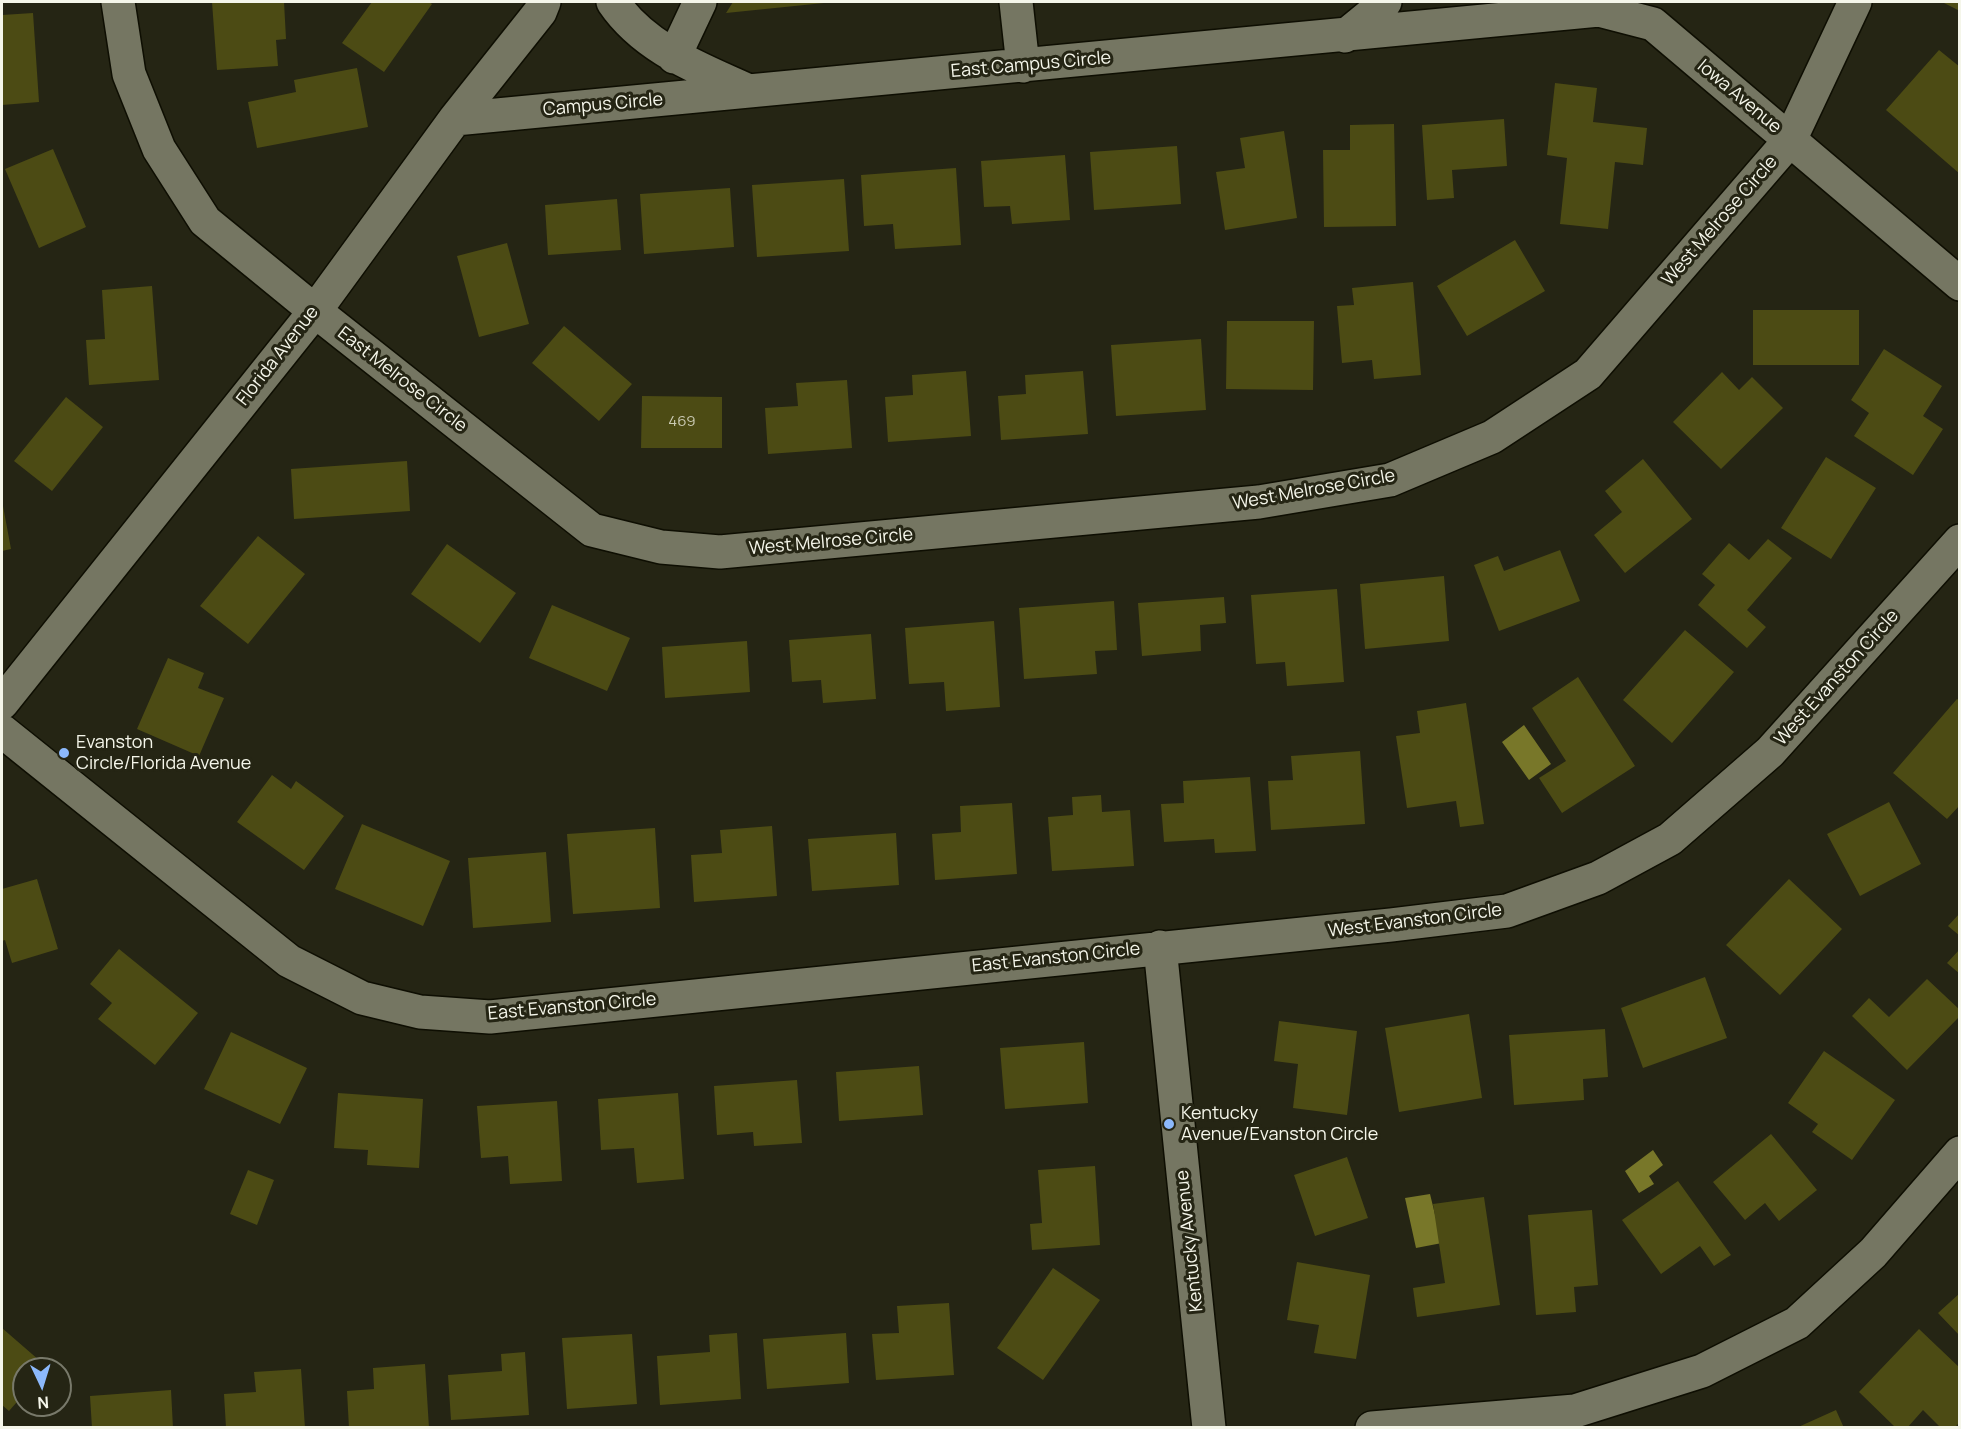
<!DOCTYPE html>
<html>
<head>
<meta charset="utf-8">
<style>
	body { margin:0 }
	#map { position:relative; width:1961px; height:1429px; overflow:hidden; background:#252514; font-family:Manrope,sans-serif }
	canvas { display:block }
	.frame { position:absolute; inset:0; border:3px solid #f5f6ea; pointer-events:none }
	.north { position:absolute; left:12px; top:1357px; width:60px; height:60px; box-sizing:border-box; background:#252514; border:2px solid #78796a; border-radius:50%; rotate:176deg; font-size:16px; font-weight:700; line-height:24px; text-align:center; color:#f5f6ea }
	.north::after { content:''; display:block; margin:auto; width:21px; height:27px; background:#8cb9fc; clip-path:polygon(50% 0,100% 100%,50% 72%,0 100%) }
</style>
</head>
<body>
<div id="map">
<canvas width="1961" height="1429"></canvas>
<div class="frame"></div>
<div class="north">N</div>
</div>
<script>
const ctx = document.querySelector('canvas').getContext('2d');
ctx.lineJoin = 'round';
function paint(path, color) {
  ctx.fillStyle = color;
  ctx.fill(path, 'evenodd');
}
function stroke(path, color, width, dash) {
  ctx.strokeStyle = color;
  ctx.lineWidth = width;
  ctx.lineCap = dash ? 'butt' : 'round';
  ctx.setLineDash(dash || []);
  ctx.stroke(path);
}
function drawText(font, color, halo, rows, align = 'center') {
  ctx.font = font + ' Manrope,sans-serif';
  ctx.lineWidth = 6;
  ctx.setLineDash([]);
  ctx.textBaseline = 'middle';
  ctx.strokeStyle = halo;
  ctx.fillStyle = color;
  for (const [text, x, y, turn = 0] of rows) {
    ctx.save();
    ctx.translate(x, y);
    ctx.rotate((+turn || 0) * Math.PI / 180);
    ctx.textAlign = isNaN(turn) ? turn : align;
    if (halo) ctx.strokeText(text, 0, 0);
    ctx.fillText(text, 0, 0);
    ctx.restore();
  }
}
const water = new Path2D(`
	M1524,725L1551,764L1529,780L1502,742Z
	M1653,1150L1663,1165L1649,1176L1654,1184L1639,1193L1625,1171Z
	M1430,1194L1442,1243L1416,1248L1405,1198Z`);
const building = new Path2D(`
	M212,2H284L286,39L276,40L278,66L217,70Z
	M372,2H429L432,4L384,72L342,43Z
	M733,2H824V3L726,13Z
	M1942,2H1960V11Z
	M33,13L39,102L2,105V15Z
	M1939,50L1960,67V174L1886,110Z
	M357,68L368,127L257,148L248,102L296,92L294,80Z
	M1555,83L1597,88L1593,122L1647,128L1643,165L1615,162L1608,229L1560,224L1567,158L1547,155Z
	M1504,119L1507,166L1452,170L1454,198L1427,200L1422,125Z
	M1394,124L1396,226L1324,227L1323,150H1350V125Z
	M1284,131L1297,218L1225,230L1216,172L1245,168L1240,138Z
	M1177,146L1181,204L1094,210L1090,152Z
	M53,149L86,227L39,248L5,169Z
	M1065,155L1070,220L1012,224L1010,206L984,207L981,161Z
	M956,168L961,245L895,249L893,224L864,226L861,175Z
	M844,179L849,251L757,257L752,185Z
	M730,188L734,247L644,254L640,194Z
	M617,199L621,250L548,255L545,205Z
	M1515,240L1545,291L1467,336L1437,286Z
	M507,243L529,324L479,337L457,256Z
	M1413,282L1421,375L1374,379L1372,360L1342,363L1337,306L1354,305L1352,288Z
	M152,286L159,380L89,385L86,340L105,339L102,290Z
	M1753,310H1859V365H1753Z
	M1227,321H1314L1313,390L1226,389Z
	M564,326L632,384L599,421L532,363Z
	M1201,339L1206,410L1116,416L1111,345Z
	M1884,349L1942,386L1923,416L1943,429L1913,475L1854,436L1869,413L1851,400Z
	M966,371L971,436L888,442L885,397L913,395L912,375Z
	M1083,371L1088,434L1001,440L998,396L1026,394L1025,375Z
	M1722,372L1739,390L1752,377L1783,408L1721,469L1673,422Z
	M847,380L852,448L768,454L765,408L798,406L796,383Z
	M642,396L722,397V448H641Z
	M66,397L103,427L52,491L14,461Z
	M1826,457L1876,488L1831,559L1781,528Z
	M1643,459L1692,519L1625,573L1594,535L1622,512L1605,491Z
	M407,461L410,511L294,519L291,469Z
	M3,506L11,549L2,551V507Z
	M258,536L305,574L248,644L200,606Z
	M1768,539L1792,558L1747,610L1766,627L1747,648L1698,605L1715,585L1702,574L1729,543L1749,560Z
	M447,544L516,593L480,643L411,594Z
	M1560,550L1580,601L1499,631L1474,565L1498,556L1504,571Z
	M1444,576L1449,641L1365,649L1360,584Z
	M1337,589L1344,682L1287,686L1285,662L1256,664L1251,595Z
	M1224,597L1226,623L1200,625L1201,651L1142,656L1138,603Z
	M1114,601L1117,650L1095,651L1097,674L1024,679L1019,608Z
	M552,605L630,638L607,691L529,658Z
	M994,621L1000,707L946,711L944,682L909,684L905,628Z
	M1685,630L1734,672L1672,743L1623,700Z
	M871,634L876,699L823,703L821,680L792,682L789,640Z
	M747,641L750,692L665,698L662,647Z
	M168,658L204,673L198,688L224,698L199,756L137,729Z
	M1578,677L1635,766L1562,813L1539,778L1566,761L1532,708Z
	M1957,699L1960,701V805L1947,819L1893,773Z
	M1466,703L1484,824L1460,827L1456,801L1407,808L1396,736L1420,733L1417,711Z
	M1360,751L1365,824L1271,830L1268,781L1293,780L1291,756Z
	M272,775L291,789L296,781L344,816L304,870L237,822Z
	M1250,777L1256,851L1215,853L1214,839L1164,842L1161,804L1184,803L1183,781Z
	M1101,795L1102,812L1130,810L1134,866L1052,871L1048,817L1073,815L1072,797Z
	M1889,802L1921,864L1860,896L1827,834Z
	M1012,803L1017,874L935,880L932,834L961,832L960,806Z
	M362,824L450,861L423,926L335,889Z
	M772,826L777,896L694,902L691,855L722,853L720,830Z
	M655,828L660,908L573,914L567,834Z
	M896,833L899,885L812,891L808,839Z
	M546,852L551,922L473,928L468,858Z
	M37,879L58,949L12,963L5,940L2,941V889Z
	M1789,879L1842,929L1780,995L1726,945Z
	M1960,913V936L1948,926Z
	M119,949L198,1013L155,1065L98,1019L112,1003L90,984Z
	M1960,949V974L1947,963Z
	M1705,977L1727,1038L1643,1068L1621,1008Z
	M1927,979L1960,1010V1016L1907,1070L1852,1016L1869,998L1889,1017Z
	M1469,1014L1482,1098L1399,1112L1385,1028Z
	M1279,1021L1357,1031L1347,1115L1293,1108L1298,1064L1274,1061Z
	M1605,1029L1608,1077L1583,1079L1584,1100L1514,1105L1509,1035Z
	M231,1032L307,1068L280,1124L204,1089Z
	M1084,1042L1088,1103L1005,1109L1000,1048Z
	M1824,1051L1895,1100L1852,1160L1812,1132L1818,1124L1788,1103Z
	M919,1066L923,1115L839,1121L836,1072Z
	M797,1080L802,1143L754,1146L753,1132L717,1135L714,1086Z
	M338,1093L423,1099L419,1168L367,1165L368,1150L334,1148Z
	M678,1093L684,1179L637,1183L634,1148L601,1150L598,1099Z
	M557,1101L562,1181L510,1184L508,1156L481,1158L477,1106Z
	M1771,1134L1817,1190L1779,1221L1765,1203L1745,1220L1713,1182Z
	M1347,1157L1368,1218L1315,1236L1294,1175Z
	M1095,1166L1100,1245L1032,1250L1030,1224L1042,1223L1038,1170Z
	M248,1170L274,1180L257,1225L230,1214Z
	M1678,1181L1731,1255L1714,1266L1700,1246L1661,1274L1622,1220Z
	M1484,1197L1500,1305L1417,1317L1413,1288L1445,1283L1433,1204Z
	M1592,1210L1598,1285L1574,1287L1576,1312L1536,1315L1528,1215Z
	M1297,1262L1370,1275L1356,1359L1314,1353L1319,1325L1287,1320Z
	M1053,1268L1100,1300L1043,1380L997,1348Z
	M1960,1293V1336L1938,1313Z
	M949,1303L954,1375L876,1380L872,1334L899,1333L897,1306Z
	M2,1328L47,1367L46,1369H24V1394L9,1411L2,1405Z
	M1919,1329L1960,1368V1422L1954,1428H1941L1923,1410L1907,1428H1896L1859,1392Z
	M737,1333L741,1399L660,1405L657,1356L710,1352L709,1335Z
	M846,1333L849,1383L767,1389L763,1339Z
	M632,1334L637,1404L567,1409L562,1338Z
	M525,1352L529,1415L451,1420L448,1375L502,1371L501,1354Z
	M425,1364L429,1428H349L347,1391L374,1389L373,1368Z
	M301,1369L305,1428H226L224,1394L256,1392L254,1372Z
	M171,1390L173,1428H92L90,1396Z
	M1836,1410L1844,1428H1796Z`);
const minor = new Path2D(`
	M118,2L129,74L159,149L205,221L315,311L592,530L661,547L720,552L1259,502L1390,480L1492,437L1588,374L1790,140L1855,2
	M613,2C645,49 699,68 749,91
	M1016,2L1023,66
	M1345,36L1378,9L1385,2
	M674,57L700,2
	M455,119L1599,10L1653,24L1960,284
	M2,703L315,311L455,119L540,12L544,2
	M2,731L289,961L362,998L420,1012L490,1017L1391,925L1507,911L1598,878L1670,839L1770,752L1960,541
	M1160,947L1209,1428
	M1372,1428L1575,1411L1702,1371L1797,1323L1873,1253L1960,1153`);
const markers = [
	[64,753,6,"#8cb9fc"],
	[1169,1124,6,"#8cb9fc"]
];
const numberNames = [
	["469",682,422]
];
const streetNames = [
	["East Campus Circle",1031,65,-5],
	["Iowa Avenue",1739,97,40],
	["Campus Circle",603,105,-5],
	["West Melrose Circle",1720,221,-49],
	["Florida Avenue",278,356,-52],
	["East Melrose Circle",402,380,38],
	["West Melrose Circle",1314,490,-10],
	["West Melrose Circle",831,542,-5],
	["West Evanston Circle",1837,678,-48],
	["West Evanston Circle",1415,921,-7],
	["East Evanston Circle",1056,958,-6],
	["East Evanston Circle",572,1007,-5],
	["Kentucky Avenue",1190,1241,-96]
];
const poiNames = [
	["Evanston",76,743],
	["Circle/Florida Avenue",76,764],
	["Kentucky",1181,1114],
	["Avenue/Evanston Circle",1181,1135]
];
paint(water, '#787729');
paint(building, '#4c4b14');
stroke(minor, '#0e0e02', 36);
stroke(minor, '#757662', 33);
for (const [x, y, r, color] of markers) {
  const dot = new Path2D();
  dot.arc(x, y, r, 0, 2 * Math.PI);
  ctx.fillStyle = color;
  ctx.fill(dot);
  stroke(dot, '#252514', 2);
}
drawText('15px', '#cbcbb4', null, numberNames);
drawText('18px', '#f5f6ea', '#252514', streetNames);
drawText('18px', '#f5f6ea', '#252514', poiNames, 'left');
</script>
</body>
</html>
